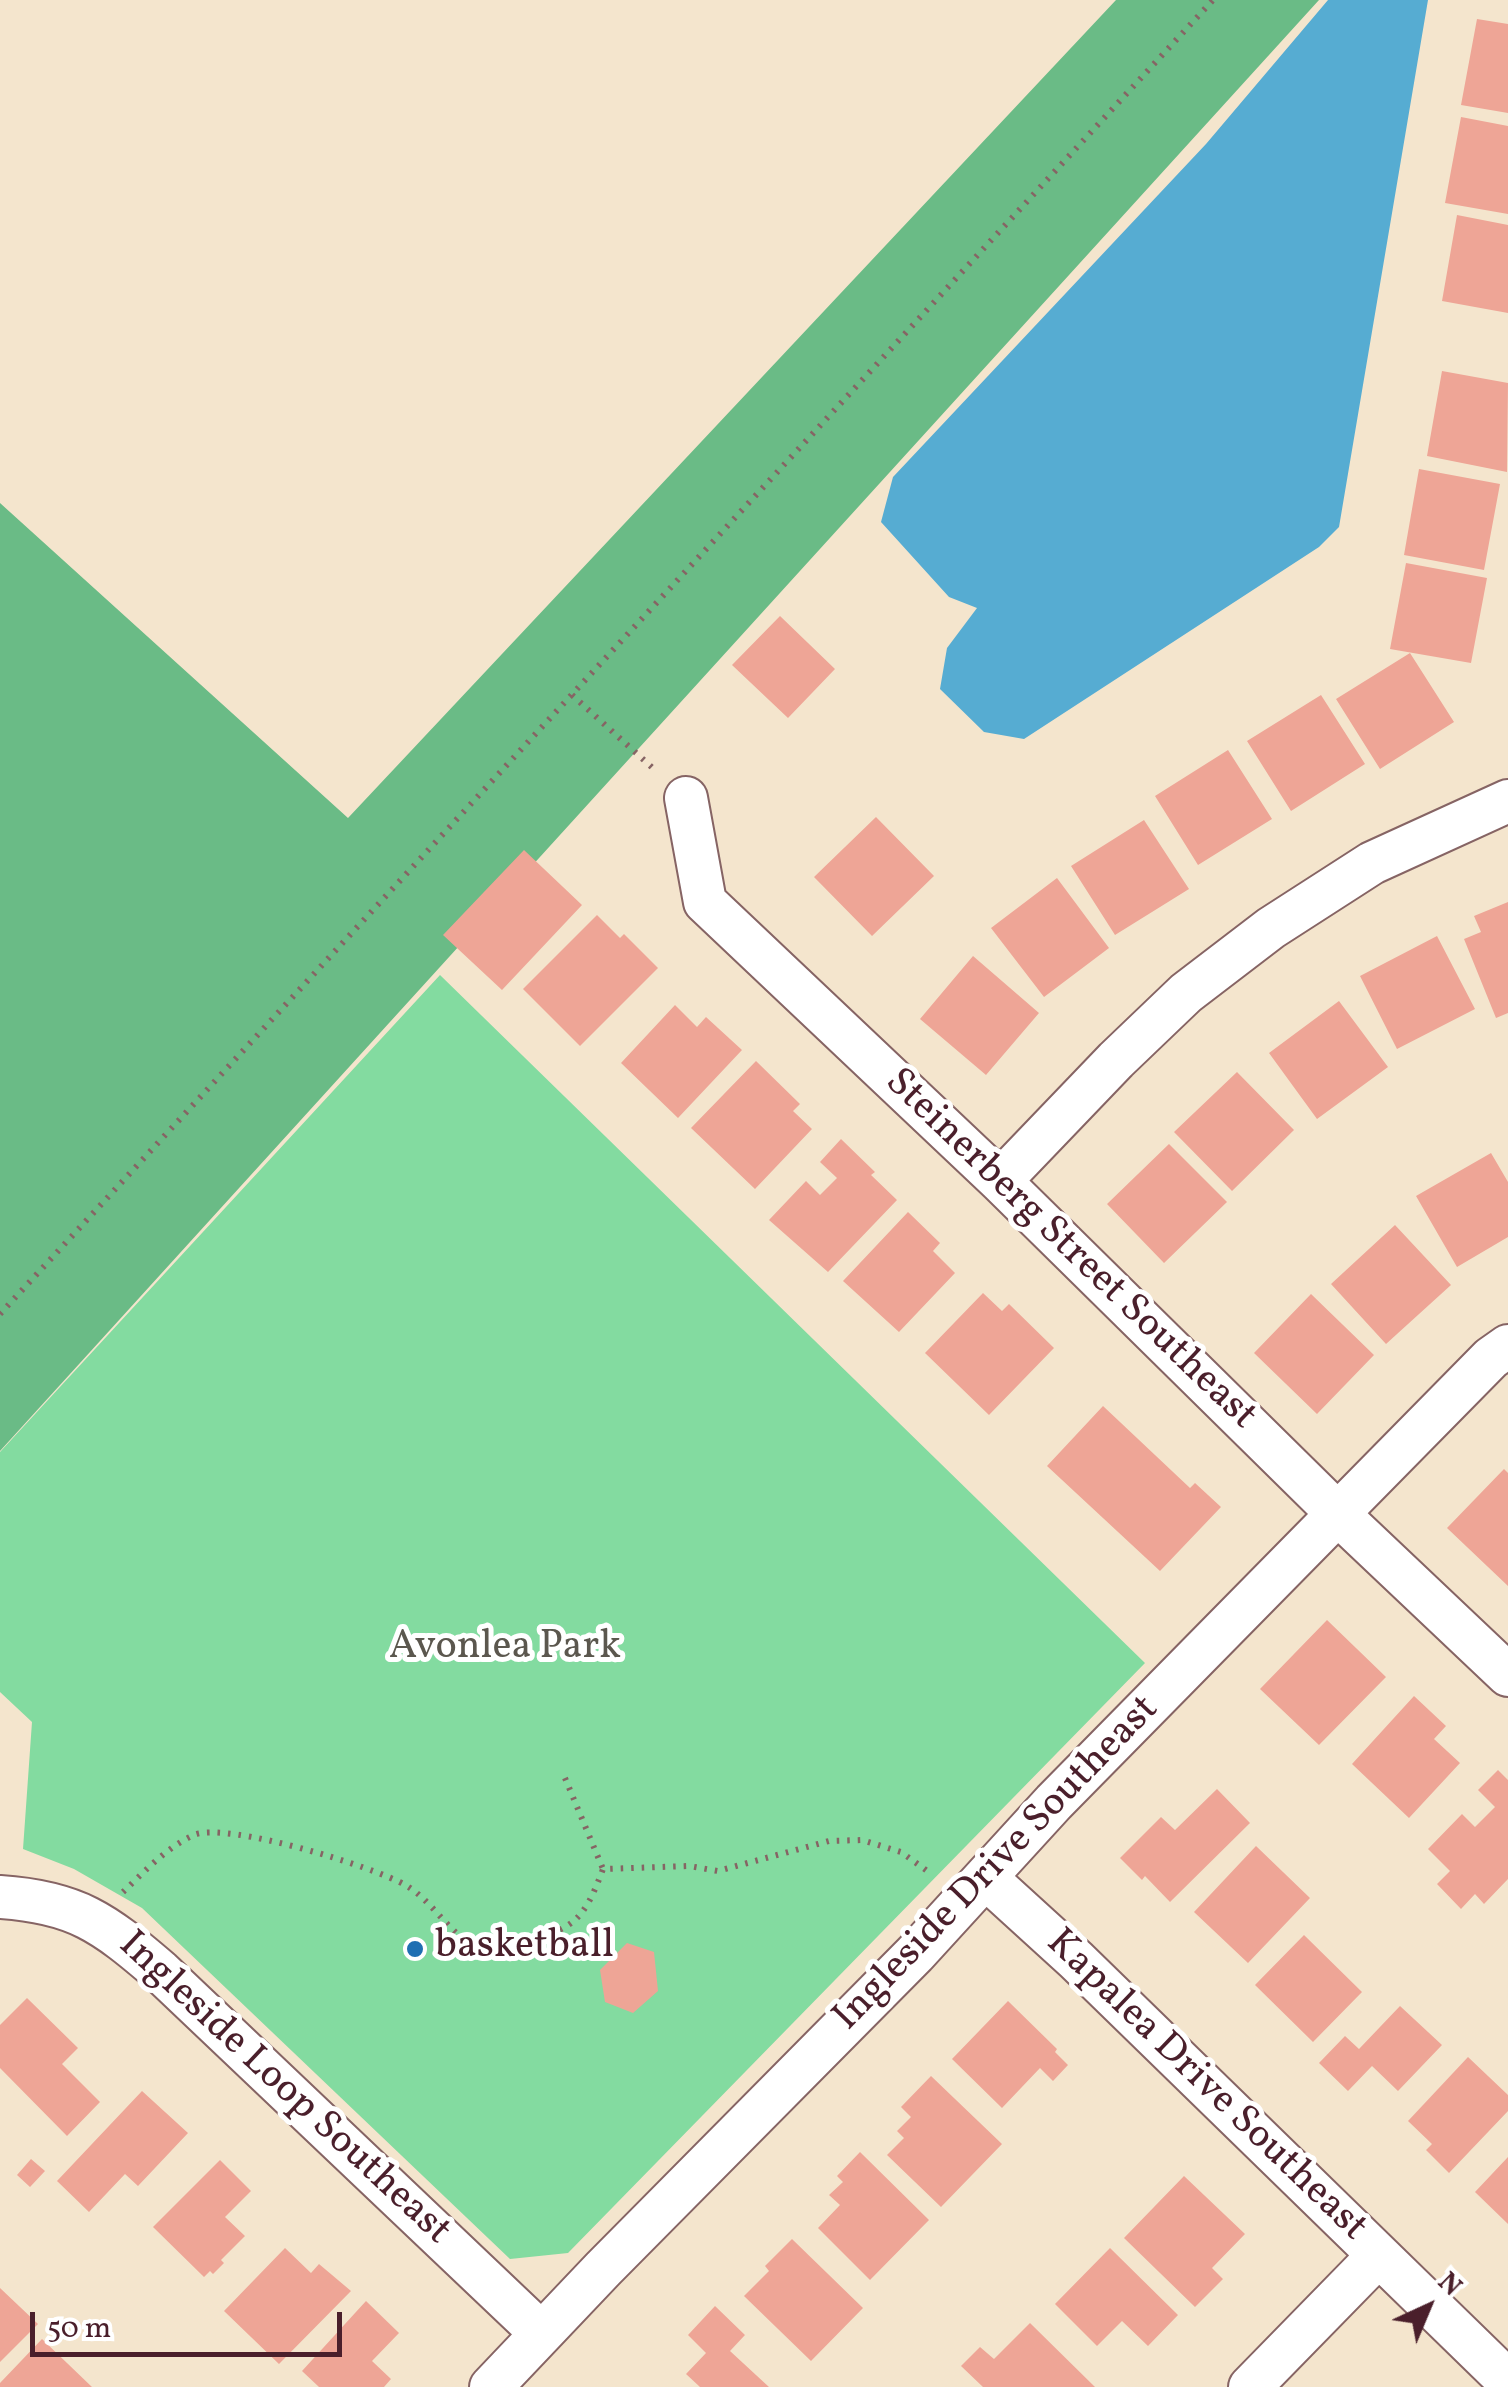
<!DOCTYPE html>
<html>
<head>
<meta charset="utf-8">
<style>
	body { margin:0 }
	#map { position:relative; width:1508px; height:2387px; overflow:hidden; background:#f4e5cd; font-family:Vollkorn,serif }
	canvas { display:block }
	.north { position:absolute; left:1378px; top:2257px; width:100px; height:100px; -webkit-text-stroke:8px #fff; paint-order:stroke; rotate:44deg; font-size:28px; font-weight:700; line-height:40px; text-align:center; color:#4a1f2b }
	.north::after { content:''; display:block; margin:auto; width:35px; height:45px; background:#4a1f2b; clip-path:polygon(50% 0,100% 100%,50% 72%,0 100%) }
	.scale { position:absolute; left:30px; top:2312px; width:312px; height:45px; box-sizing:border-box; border:5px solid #4a1f2b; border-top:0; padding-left:12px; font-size:30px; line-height:35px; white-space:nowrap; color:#4a1f2b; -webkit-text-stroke:8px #fff; paint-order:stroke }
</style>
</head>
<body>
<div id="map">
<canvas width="1508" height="2387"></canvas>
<div class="north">N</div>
<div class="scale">50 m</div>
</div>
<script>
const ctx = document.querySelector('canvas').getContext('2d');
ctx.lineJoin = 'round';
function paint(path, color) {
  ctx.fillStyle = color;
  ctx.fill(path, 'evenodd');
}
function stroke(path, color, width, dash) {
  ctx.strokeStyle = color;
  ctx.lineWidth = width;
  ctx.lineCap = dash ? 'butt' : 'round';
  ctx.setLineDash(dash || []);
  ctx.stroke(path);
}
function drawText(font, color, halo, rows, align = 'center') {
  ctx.font = font + ' Vollkorn,serif';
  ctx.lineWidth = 10;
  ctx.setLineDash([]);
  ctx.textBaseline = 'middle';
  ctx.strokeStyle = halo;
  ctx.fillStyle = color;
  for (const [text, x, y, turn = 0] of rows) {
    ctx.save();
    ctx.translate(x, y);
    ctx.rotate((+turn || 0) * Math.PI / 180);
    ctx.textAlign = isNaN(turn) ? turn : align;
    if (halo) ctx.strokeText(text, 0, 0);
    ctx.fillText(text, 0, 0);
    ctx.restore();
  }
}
const green = new Path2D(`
	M440,975L1145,1663L568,2253L510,2259L142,1908L74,1869L23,1849L32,1722L0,1692V1452Z`);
const forest = new Path2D(`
	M1116,0H1319L0,1451V503L348,818Z`);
const water = new Path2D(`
	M1328,0H1428L1339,527L1319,547L1024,739L984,732L940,689L947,648L977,608L949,597L881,522L893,477L1206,144Z`);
const building = new Path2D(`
	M1477,19L1508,24V113L1461,105Z
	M1461,117L1508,126V214L1445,203Z
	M1457,215L1508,225V313L1442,301Z
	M1442,371L1508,383L1507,472L1427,456Z
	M1419,469L1500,484L1484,570L1404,555Z
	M1406,563L1487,578L1471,663L1390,649Z
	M780,616L835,669L788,718L732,665Z
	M1410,653L1454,722L1380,769L1336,699Z
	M1321,695L1365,764L1291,811L1247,741Z
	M1228,750L1272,819L1198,865L1155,796Z
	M876,817L934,876L872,936L814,877Z
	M1144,820L1189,889L1115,935L1071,866Z
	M524,850L582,905L502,990L443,935Z
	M1057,878L1109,948L1044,997L991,928Z
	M1508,902V1013L1496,1018L1464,939L1481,932L1474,916Z
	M597,915L620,938L624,934L658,968L580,1046L523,989Z
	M1437,936L1475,1009L1397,1049L1360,976Z
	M973,956L1039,1013L986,1075L920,1019Z
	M1339,1001L1388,1067L1317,1119L1269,1053Z
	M675,1005L697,1027L706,1017L742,1050L678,1118L621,1063Z
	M756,1061L800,1104L793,1111L812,1129L755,1189L691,1128Z
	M1237,1072L1294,1130L1232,1191L1174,1132Z
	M841,1139L875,1172L871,1175L897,1200L828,1272L769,1220L806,1181L820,1195L837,1178L820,1162Z
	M1169,1144L1227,1202L1164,1263L1107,1204Z
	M1491,1153L1508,1182V1237L1457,1267L1416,1196Z
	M908,1212L940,1243L933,1251L955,1273L899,1332L843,1281Z
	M1395,1225L1451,1285L1386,1344L1331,1284Z
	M983,1293L1002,1311L1009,1304L1054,1348L989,1415L925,1353Z
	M1311,1294L1374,1355L1317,1414L1254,1353Z
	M1103,1406L1190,1488L1195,1483L1221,1507L1160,1571L1047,1466Z
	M1504,1469L1508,1473V1586L1447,1528Z
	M1327,1620L1386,1677L1319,1745L1260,1689Z
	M1414,1696L1446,1726L1434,1739L1460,1763L1409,1818L1352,1764Z
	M1498,1770L1508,1780V1879L1484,1904L1475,1894L1461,1909L1437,1884L1450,1871L1428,1849L1462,1814L1475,1827L1495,1807L1478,1790Z
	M1217,1789L1250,1823L1170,1902L1145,1876L1142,1880L1120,1858L1161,1817L1175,1830Z
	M1256,1846L1310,1898L1248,1963L1194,1912Z
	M1304,1935L1362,1992L1313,2042L1255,1985Z
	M627,1943L654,1952L658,1991L633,2013L605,2002L600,1970Z
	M27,1998L78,2048L62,2064L100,2102L67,2136L0,2068V2025Z
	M1008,2001L1057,2049L1055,2052L1068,2065L1053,2081L1040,2068L1002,2108L952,2059Z
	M1400,2006L1442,2045L1398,2091L1372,2066L1348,2091L1319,2063L1345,2036L1359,2049Z
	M1468,2057L1508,2095V2111L1449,2173L1426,2150L1432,2144L1408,2121Z
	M931,2076L1002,2144L941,2207L887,2155L904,2138L897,2131L911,2117L901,2107Z
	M142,2091L188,2133L138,2186L125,2174L89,2212L57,2181Z
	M860,2152L929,2220L870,2280L818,2228L840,2205L829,2195L843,2182L837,2176Z
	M1508,2157V2224L1475,2192Z
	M31,2159L45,2171L30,2187L17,2175Z
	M220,2160L251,2191L225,2217L245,2236L221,2260L224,2263L213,2274L210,2271L204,2277L153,2227Z
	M1184,2176L1245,2234L1212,2268L1223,2279L1195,2307L1124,2238Z
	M792,2239L863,2308L811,2361L744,2296L769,2271L765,2266Z
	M285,2248L311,2273L319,2264L351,2291L279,2364L224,2311Z
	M1110,2248L1178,2315L1148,2346L1122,2321L1097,2346L1055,2304Z
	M0,2288L38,2324L0,2362Z
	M366,2301L399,2333L372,2361L391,2379L384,2387H319L302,2371Z
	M715,2306L745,2335L730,2351L769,2387H700L686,2374L706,2353L688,2335Z
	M1030,2323L1095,2387H983L961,2366L980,2347L994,2359Z
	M42,2339L92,2387H0V2383Z`);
const path = new Path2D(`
	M572,695L656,771
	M0,1314L1213,0
	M565,1778L603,1869
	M123,1892C144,1872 167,1847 194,1835C225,1821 376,1867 407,1886C432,1901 451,1935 475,1947C491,1956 502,1947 518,1943C573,1929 583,1923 603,1869L689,1866L718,1871L829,1841L862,1840L901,1852L930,1873`);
const minor = new Path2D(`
	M686,798L705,902L1000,1181L1339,1515L1508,1675
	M1000,1181L1116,1060L1186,993L1271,928L1372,863L1508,801
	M986,1878L1076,1960L1508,2381
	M0,1897C76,1902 104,1923 160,1971L541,2333
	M491,2387L603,2269L915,1954L1054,1802L1491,1358L1508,1346
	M1250,2387L1378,2256`);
const markers = [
	[415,1949,10,"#1f6fb2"]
];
const streetNames = [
	["Steinerberg Street Southeast",1069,1251,44],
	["Ingleside Drive Southeast",998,1865,-46],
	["Kapalea Drive Southeast",1205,2087,44],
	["Ingleside Loop Southeast",283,2090,43]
];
const parkNames = [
	["Avonlea Park",505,1650]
];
const poiNames = [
	["basketball",435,1949]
];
paint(green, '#83dba0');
paint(forest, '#6abb86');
paint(water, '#56acd2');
paint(building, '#eea596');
stroke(minor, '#866464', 46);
stroke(path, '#866464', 6, [2.5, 8]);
stroke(minor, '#fff', 42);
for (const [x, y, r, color] of markers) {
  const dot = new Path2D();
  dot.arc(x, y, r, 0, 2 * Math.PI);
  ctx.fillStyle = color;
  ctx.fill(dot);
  stroke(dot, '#fff', 4);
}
drawText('40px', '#4a1f2b', '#fff', streetNames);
drawText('40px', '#5b574e', '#fff', parkNames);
drawText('40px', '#4a1f2b', '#fff', poiNames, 'left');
</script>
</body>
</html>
